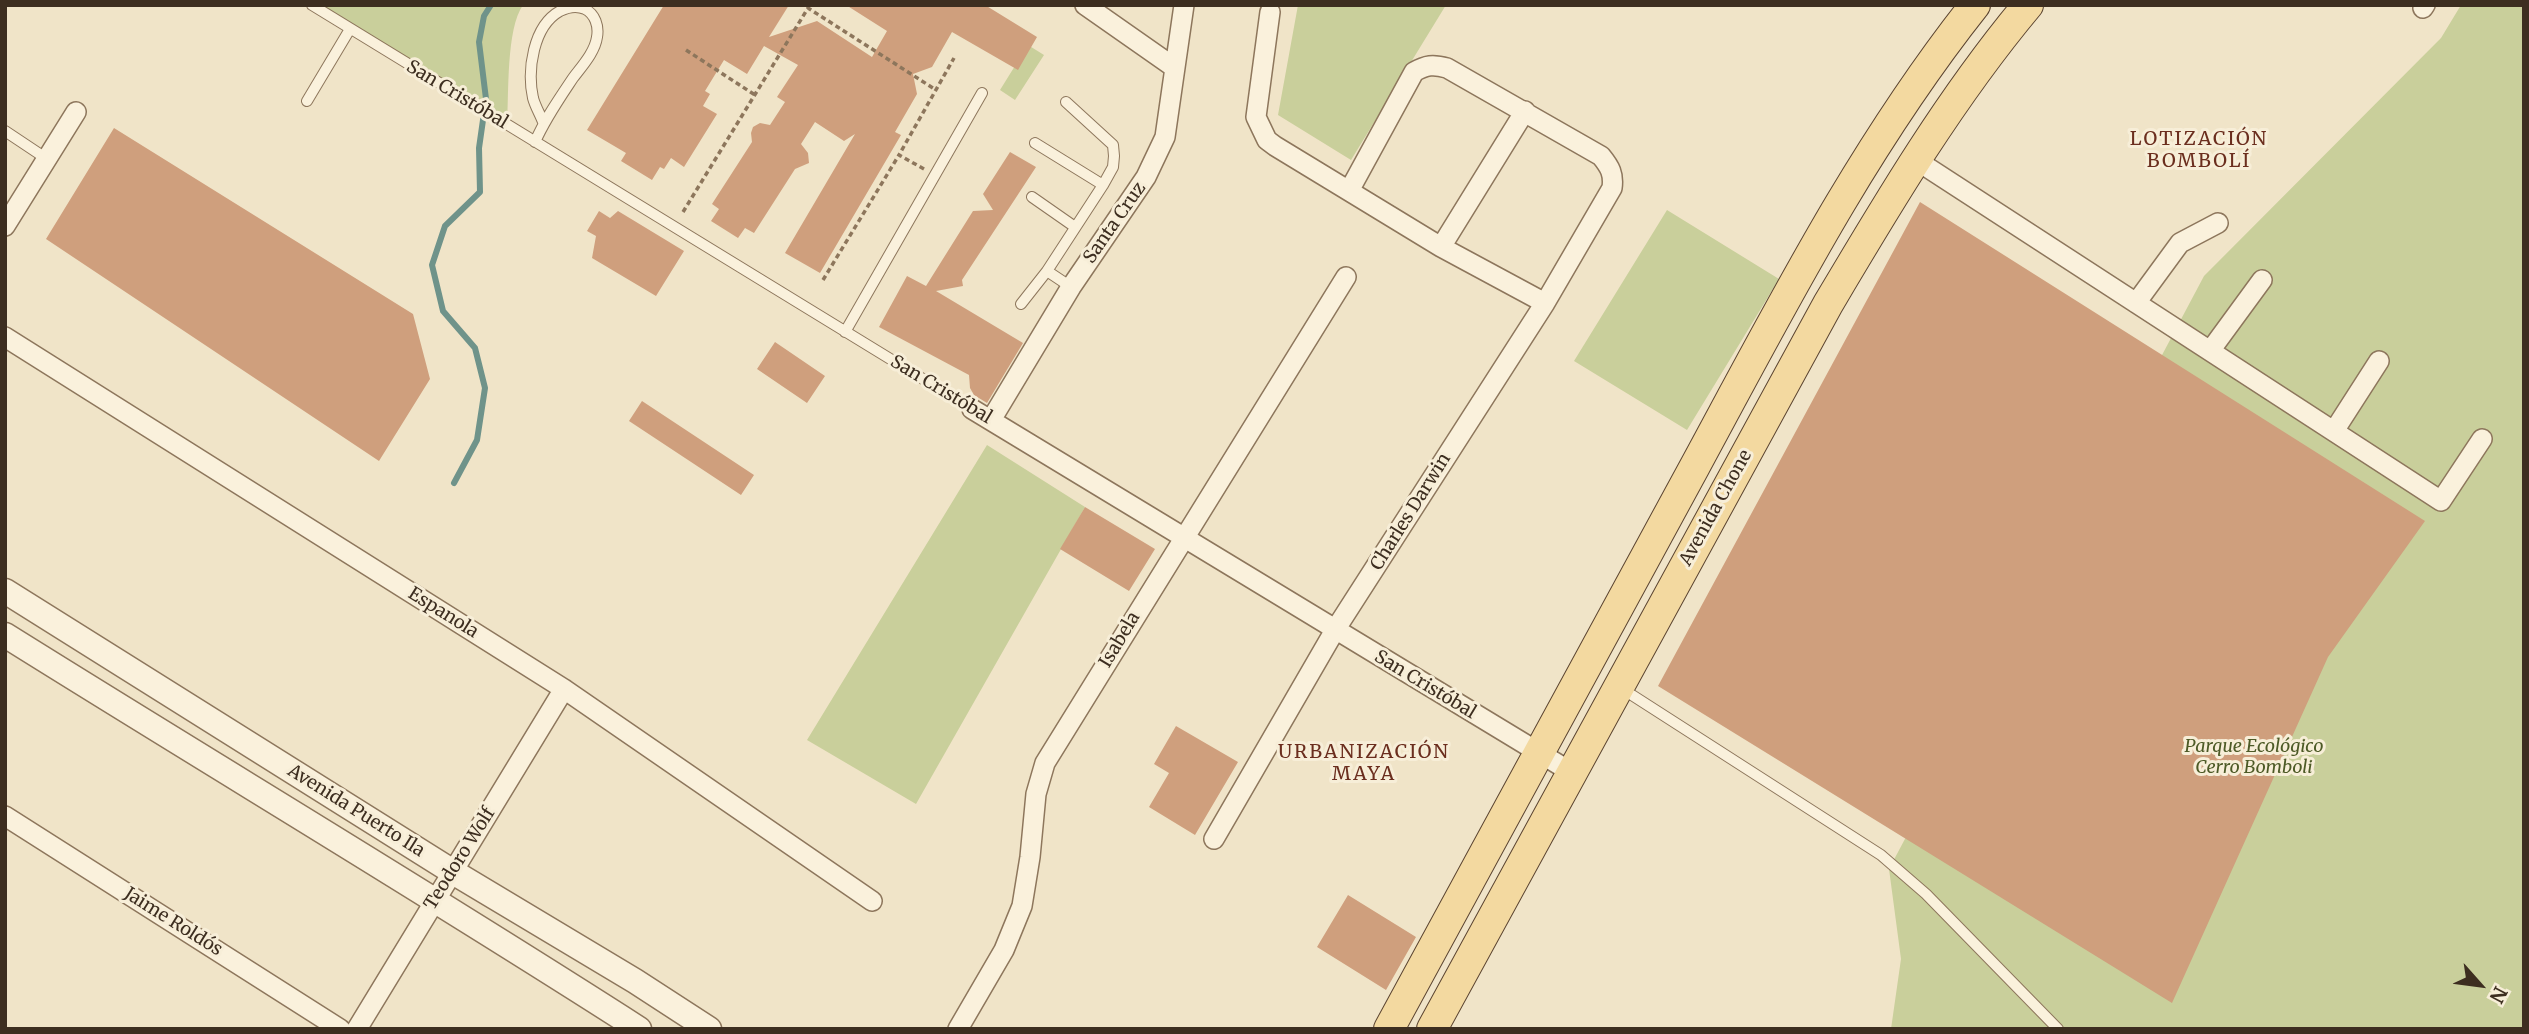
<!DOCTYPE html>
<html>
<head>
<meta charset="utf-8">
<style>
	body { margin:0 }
	#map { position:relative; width:2529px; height:1034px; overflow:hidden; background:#f0e4c8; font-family:Merriweather,serif }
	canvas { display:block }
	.frame { position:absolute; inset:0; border:7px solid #3d2e20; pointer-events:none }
	.north { position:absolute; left:2445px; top:950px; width:70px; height:70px; -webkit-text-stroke:5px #f7eed8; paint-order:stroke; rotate:118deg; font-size:19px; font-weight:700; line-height:28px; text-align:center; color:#3d2e20 }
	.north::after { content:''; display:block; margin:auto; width:24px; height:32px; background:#3d2e20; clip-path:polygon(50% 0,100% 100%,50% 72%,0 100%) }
</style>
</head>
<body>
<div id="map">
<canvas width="2529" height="1034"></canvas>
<div class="frame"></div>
<div class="north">N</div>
</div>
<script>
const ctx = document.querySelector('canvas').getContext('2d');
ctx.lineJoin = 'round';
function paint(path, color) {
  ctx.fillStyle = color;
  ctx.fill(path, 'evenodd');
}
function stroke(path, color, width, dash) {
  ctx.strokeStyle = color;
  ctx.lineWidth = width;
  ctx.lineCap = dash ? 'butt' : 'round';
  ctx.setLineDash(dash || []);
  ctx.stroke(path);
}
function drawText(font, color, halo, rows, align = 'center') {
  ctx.font = font + ' Merriweather,serif';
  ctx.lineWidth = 6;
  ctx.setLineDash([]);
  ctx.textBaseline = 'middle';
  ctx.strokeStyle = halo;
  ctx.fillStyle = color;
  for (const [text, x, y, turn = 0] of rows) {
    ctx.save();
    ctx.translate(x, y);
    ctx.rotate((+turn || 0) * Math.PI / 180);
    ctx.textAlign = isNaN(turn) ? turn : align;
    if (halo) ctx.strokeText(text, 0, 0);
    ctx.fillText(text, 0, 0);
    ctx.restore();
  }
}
const green = new Path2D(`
	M313,5H523C506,29 509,94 507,125Z
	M1298,5H1446L1351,160L1278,115Z
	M2461,5H2524V1029H1891L1901,959L1889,869L2204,276L2441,38Z
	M1028,45L1044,55L1015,100L1000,90Z
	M1667,210L1779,279L1687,430L1574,361Z
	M987,445L1085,507L916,804L807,740Z`);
const stream = new Path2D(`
	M454,483L477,440L485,388L475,348L443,311L432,265L445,226L480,192L479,148L486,99L479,42L484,16L491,5`);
const building = new Path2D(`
	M664,5H789L769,37L817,21L872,57L887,31L846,5H985L1037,37L1018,70L952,32L932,67L913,74L917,94L895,132L901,135L820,273L785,253L855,134L844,141L815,122L801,144L808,153L809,163L795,169L754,233L745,228L738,238L711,221L719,209L712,204L752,142L751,133L753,127L760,123L770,125L785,102L777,97L798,65L764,46L747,74L724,60L705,91L710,94L703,106L717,114L684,167L671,158L664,169L660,167L652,180L621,161L626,153L587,130Z
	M114,128L413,314L430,379L379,461L46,239Z
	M1010,152L1036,167L962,280L963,286L936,291L1023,343L987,403L974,395L970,388L969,375L879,327L907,276L926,286L973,211L993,210L983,194Z
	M1920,202L2425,521L2328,657L2172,1003L1658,686Z
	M599,211L610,218L618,211L684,251L656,296L592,258L596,236L587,231Z
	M775,342L825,376L807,403L757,369Z
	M642,401L754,475L741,495L629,421Z
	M1085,507L1155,549L1129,591L1060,549Z
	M1176,726L1238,762L1195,835L1149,807L1169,773L1154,764Z
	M1348,895L1416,937L1386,990L1317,947Z`);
const path = new Path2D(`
	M686,50L755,95
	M924,169L899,155L954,58
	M683,212L808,8L936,90
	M823,280L899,155`);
const service = new Path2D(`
	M312,5L972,409
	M307,101L350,29
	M1066,102L1113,145L1114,156L1113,167L1103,185L1047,271L1071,287
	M5,131L47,159
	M535,142C545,119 559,99 573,78C582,66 595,52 597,37C599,26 595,14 585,9C576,5 568,7 560,11C533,26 527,70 533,98C535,106 540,114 543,122
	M1035,143L1103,185
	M1032,197L1075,227
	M1021,304L1047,271
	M845,332L982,93
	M1621,688L1881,855L1926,894L2058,1029`);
const minor = new Path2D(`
	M1085,5L1175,68
	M2423,8L2425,5
	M1916,160L2441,501L2482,439
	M1349,191L1441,247L1545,303
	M5,226L76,112
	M1441,247L1525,111
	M2136,303L2180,243L2218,223
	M5,337L564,689L872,901
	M2210,351L2262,280
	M972,409L1571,772
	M991,420L1071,287L1146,177L1165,137L1184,5
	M2334,431L2379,361
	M5,816L340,1029
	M1214,839L1335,630L1545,303L1612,188C1614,174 1610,167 1601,156L1447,68C1433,64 1426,65 1414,72L1349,191L1275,146L1267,140L1256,117L1270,12
	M357,1029L564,689
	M958,1029L1004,950L1022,906L1030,857L1036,794L1045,763L1346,277`);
const tertiary = new Path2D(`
	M5,591L453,872L635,981L709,1029
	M5,635C216,767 429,894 639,1029`);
const primary = new Path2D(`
	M1389,1029C1490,840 1593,653 1695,466C1781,307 1863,146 1975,5
	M1432,1029L1828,304C1889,201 1951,97 2028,5`);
const streetNames = [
	["San Cristóbal",457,95,31],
	["Santa Cruz",1115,223,-55],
	["San Cristóbal",941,390,31],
	["Avenida Chone",1716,508,-61],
	["Charles Darwin",1411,512,-58],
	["Espanola",443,613,32],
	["Isabela",1120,640,-59],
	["San Cristóbal",1425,685,31],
	["Avenida Puerto Ila",356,811,32],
	["Teodoro Wolf",460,859,-58],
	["Jaime Roldós",173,922,32]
];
const parkNames = [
	["Parque Ecológico",2254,747],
	["Cerro Bomboli",2254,768]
];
const neighbourhoodNames = [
	["LOTIZACIÓN",2199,140],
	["BOMBOLÍ",2199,162],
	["URBANIZACIÓN",1364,753],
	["MAYA",1364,775]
];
paint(green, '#c9cf9b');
stroke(stream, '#6f938a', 6);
paint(building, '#cf9f7d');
stroke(service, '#8d765c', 12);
stroke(minor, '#8d765c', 22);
stroke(tertiary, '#8d765c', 27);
stroke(primary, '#5b4430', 32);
stroke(path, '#8d765c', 3.5, [5, 3.5]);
stroke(service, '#faf1dc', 10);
stroke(minor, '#faf1dc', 19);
stroke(tertiary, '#faf1dc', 24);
stroke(primary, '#f3d9a0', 30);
drawText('18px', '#3d2e20', '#f7eed8', streetNames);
drawText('italic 18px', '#4d5a26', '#f7eed8', parkNames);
ctx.letterSpacing = '2px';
drawText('19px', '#6b2e1e', '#f7eed8', neighbourhoodNames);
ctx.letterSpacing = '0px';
</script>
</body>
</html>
